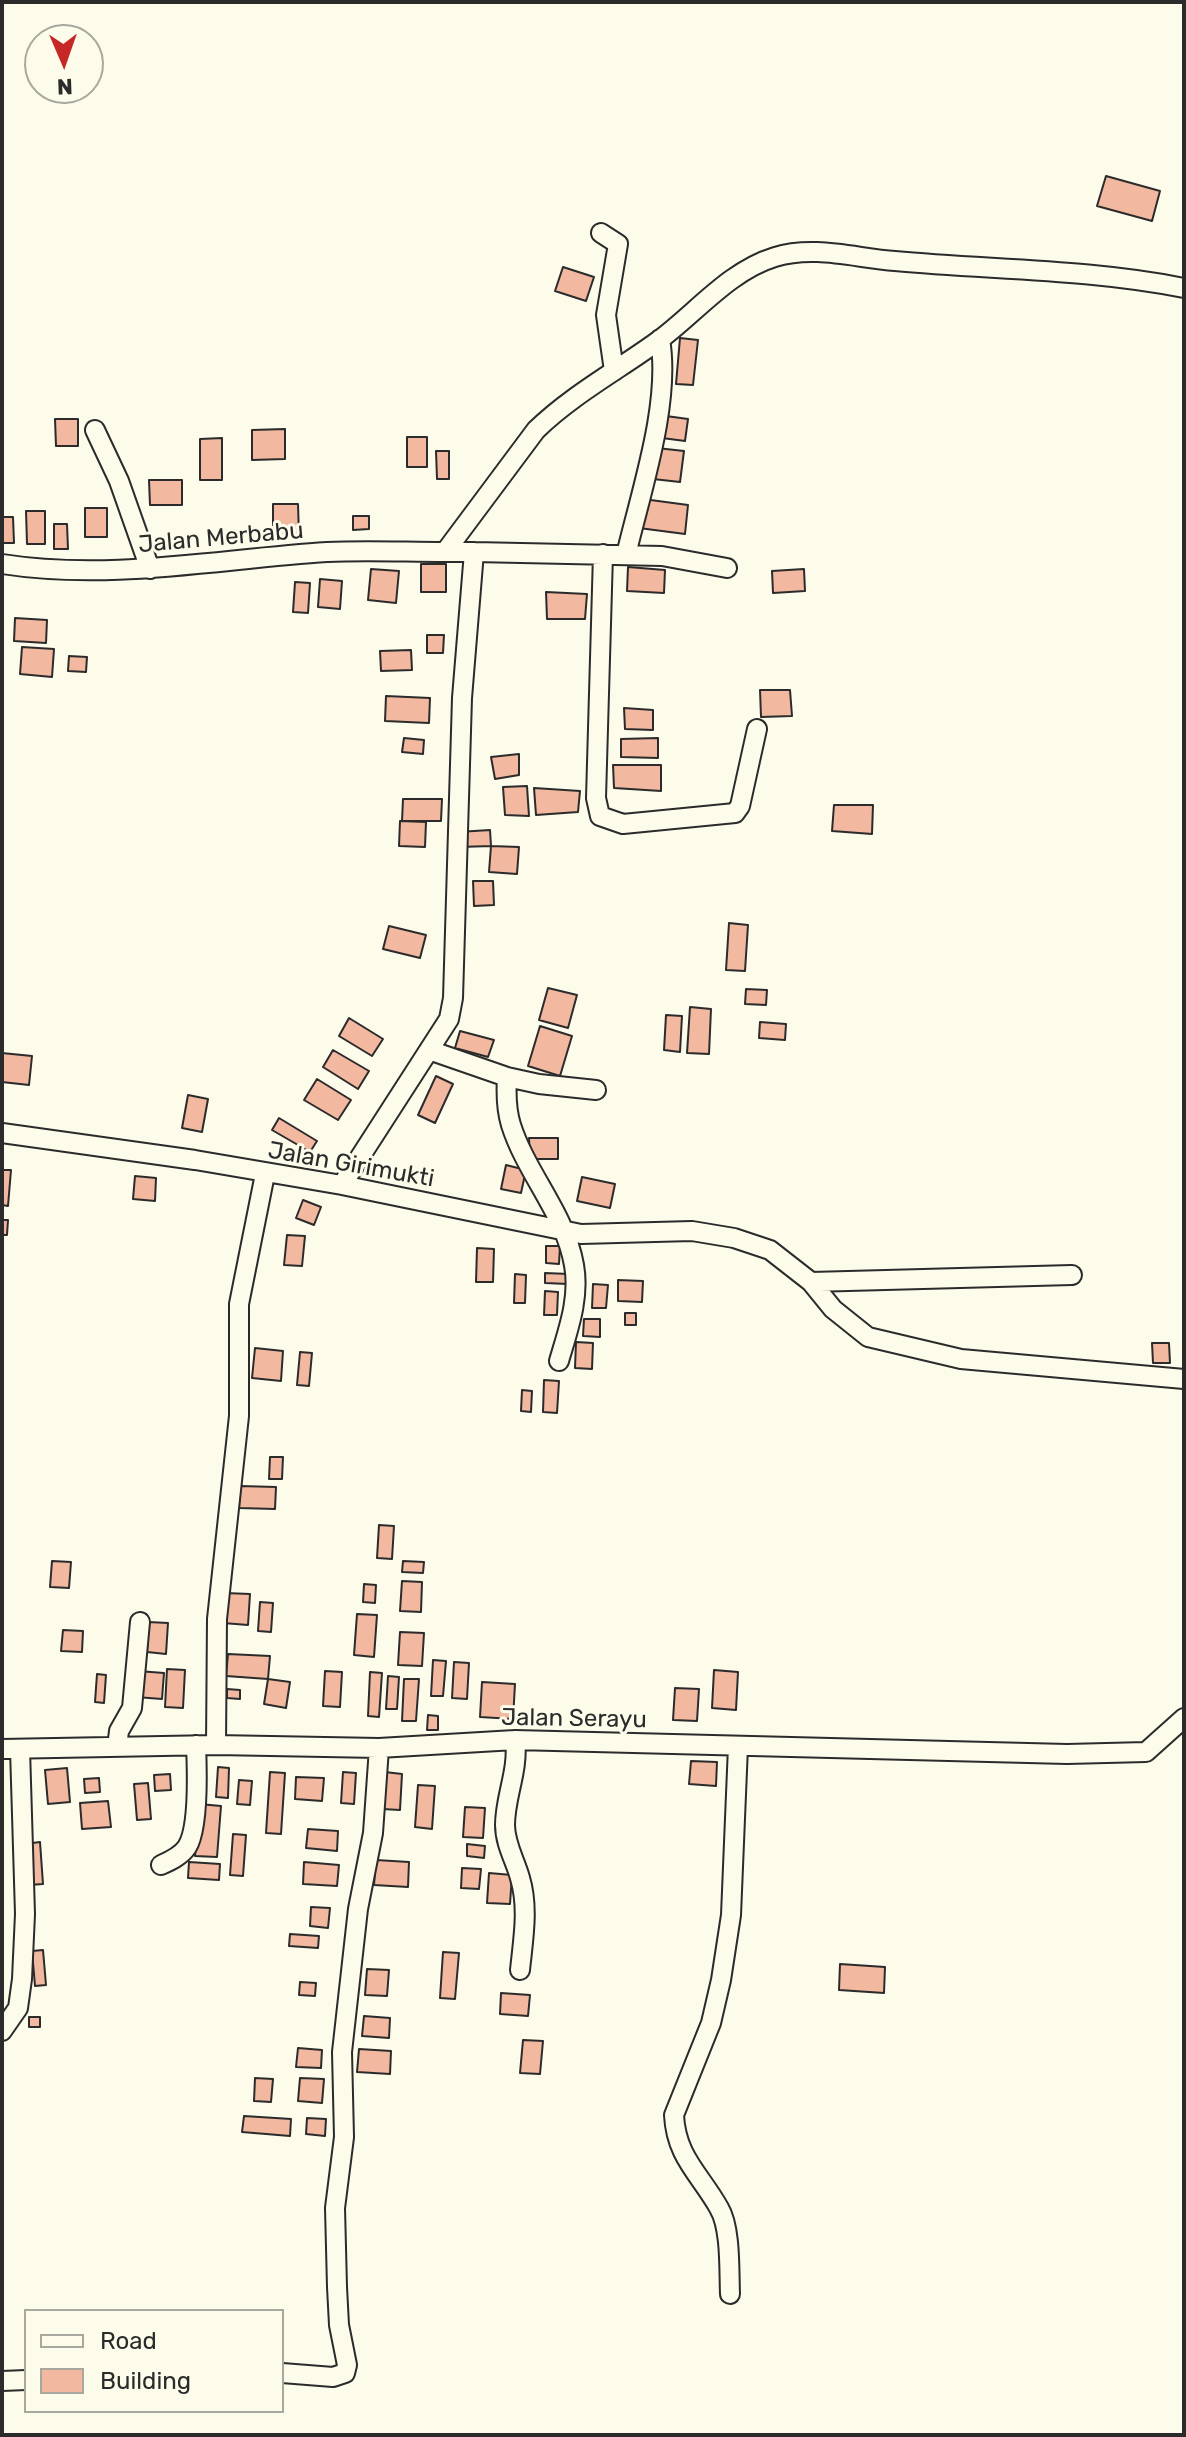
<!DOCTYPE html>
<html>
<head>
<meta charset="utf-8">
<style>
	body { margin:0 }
	#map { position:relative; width:1186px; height:2437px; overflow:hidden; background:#fdfbea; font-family:Rubik,sans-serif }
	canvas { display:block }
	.frame { position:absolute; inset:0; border:4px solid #2b2b2b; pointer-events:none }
	.legend { position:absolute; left:24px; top:2309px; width:260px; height:104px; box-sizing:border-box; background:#fdfbea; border:2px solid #a9a89e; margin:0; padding:10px 14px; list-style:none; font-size:24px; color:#2b2b2b }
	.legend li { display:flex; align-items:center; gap:16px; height:40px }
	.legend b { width:40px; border:2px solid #a9a89e }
	.north { position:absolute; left:24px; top:24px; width:80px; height:80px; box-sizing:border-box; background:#fdfbea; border:2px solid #a9a89e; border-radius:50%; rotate:178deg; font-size:22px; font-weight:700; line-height:32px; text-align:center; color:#2b2b2b }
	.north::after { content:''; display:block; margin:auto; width:28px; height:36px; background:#c62828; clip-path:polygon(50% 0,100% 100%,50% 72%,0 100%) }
</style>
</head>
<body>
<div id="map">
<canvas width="1186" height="2437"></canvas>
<div class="frame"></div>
<ul class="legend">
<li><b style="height:10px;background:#fdfbea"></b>Road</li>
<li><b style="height:22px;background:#f2b8a0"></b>Building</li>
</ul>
<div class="north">N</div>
</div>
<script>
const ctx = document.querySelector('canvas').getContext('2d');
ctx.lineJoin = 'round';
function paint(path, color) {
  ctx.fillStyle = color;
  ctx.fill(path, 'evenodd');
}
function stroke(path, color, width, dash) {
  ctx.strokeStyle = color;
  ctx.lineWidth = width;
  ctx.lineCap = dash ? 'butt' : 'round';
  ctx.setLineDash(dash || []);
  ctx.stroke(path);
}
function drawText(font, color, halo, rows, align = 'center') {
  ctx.font = font + ' Rubik,sans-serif';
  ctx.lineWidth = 6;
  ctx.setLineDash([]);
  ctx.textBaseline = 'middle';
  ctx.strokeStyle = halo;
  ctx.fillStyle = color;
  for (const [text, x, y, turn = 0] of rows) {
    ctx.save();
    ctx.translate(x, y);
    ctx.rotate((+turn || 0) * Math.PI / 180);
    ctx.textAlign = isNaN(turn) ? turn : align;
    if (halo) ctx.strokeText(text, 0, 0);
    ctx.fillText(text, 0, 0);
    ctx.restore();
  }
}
const building = new Path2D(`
	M1106,176L1160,191L1152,221L1097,206Z
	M563,267L594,277L586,301L555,291Z
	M680,338L698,340L693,385L676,384Z
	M666,416L688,419L685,441L662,438Z
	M55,419H78V446H56Z
	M285,429V459L252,460V430Z
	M407,437H427V467H407Z
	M222,438V480H200V439Z
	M657,448L684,451L680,482L653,479Z
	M436,451H449V479H437Z
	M149,480H182V505H150Z
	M643,499L688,505L685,534L639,528Z
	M273,504H298L299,536H273Z
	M85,508H107V537H85Z
	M26,511H45V544H27Z
	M353,516H369V529L353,530Z
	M2,517H13L14,543H2Z
	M54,524H67L68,549H54Z
	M421,564H446V592H421Z
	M628,567L665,570L664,593L627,591Z
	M371,569L399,571L396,603L368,600Z
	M804,569L805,591L773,593L772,571Z
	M320,579L342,581L340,609L318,607Z
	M295,582L310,583L308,613L293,612Z
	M546,592L587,594L585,619H547Z
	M15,618L47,620L46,643L14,641Z
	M427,635H444L443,653H427Z
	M22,647L54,649L52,677L20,674Z
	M411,650L412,670L381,671L380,651Z
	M69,656L87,657L86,672L68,671Z
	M760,690H790L792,716L761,717Z
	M386,696L430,698L429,723L385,721Z
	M624,708L653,710V730L625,729Z
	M404,738L424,740L423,754L402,752Z
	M658,738V758L621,757V739Z
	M519,754V775L495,779L491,757Z
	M613,765H661V791L614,788Z
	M527,786L529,816L505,815L503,787Z
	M534,788L580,791L578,812L536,815Z
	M403,799H442L441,821H402Z
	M834,805H873L872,834L832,831Z
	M400,821L426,822L425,847L399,846Z
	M490,830L491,846L459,847L458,832Z
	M491,846L519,847L517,874L489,872Z
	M473,881H493L494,905L474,906Z
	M729,923L748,925L745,971L726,970Z
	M389,926L426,935L420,958L383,949Z
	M548,988L577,995L568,1028L539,1020Z
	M746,989L767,990L766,1005L745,1004Z
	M690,1007L711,1009L709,1054L687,1053Z
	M666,1015L682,1016L680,1052L664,1050Z
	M349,1018L383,1039L372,1056L339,1036Z
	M760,1022L786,1024L785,1040L759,1038Z
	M540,1026L572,1036L560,1076L528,1066Z
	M460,1031L494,1040L488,1057L455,1048Z
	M333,1050L369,1071L358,1089L323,1067Z
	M2,1053L32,1056L29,1085L2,1082Z
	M436,1076L453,1084L435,1123L418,1115Z
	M317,1079L351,1100L338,1120L304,1100Z
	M188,1095L208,1099L202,1132L182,1128Z
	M279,1118L317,1141L310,1152L272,1130Z
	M529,1138H558V1159H530Z
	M506,1165L526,1170L521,1193L501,1189Z
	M2,1170H11L8,1206L2,1205Z
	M135,1176L156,1178L155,1201L133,1199Z
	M582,1177L615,1184L610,1208L577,1201Z
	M303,1200L321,1207L314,1225L296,1218Z
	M2,1220H8L7,1235H2Z
	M287,1235L305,1236L302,1266L284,1265Z
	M546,1246H560L559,1264L546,1263Z
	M477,1248L494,1249L493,1282H476Z
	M545,1273L569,1274L568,1284L545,1283Z
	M515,1274L526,1275L525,1303H514Z
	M618,1280L643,1281L642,1302L618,1301Z
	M593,1284L608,1285L606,1308H592Z
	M545,1291L558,1292L557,1315H544Z
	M625,1313H636V1325H625Z
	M584,1319H600V1337L583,1336Z
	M576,1342L593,1343L592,1369L575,1368Z
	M1152,1343H1169L1170,1363H1153Z
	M255,1348L283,1351L281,1381L252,1378Z
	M300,1352L312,1353L309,1386L297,1385Z
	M544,1380L559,1381L557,1413L543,1412Z
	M522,1390L532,1391L531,1412L521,1411Z
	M270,1457H283L282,1479H269Z
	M240,1486L276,1487L275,1509L239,1508Z
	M379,1525L394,1526L392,1559L377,1558Z
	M52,1561L71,1562L69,1588L50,1587Z
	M403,1561L424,1562L423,1573L402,1572Z
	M402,1581L422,1582L421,1612L400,1611Z
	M364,1584L376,1585L375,1603L363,1602Z
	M225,1593L250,1594L248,1625L223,1623Z
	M260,1602L273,1603L271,1632L258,1631Z
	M357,1614L377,1615L374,1657L354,1655Z
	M148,1622L168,1623L166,1654L147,1652Z
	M63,1630L83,1631L82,1652L61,1651Z
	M400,1632L424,1633L422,1666L398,1665Z
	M228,1654L270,1656L268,1679L226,1676Z
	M433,1660L446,1661L443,1696H431Z
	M454,1662L469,1663L467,1699L452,1698Z
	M167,1669L185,1670L183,1708L165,1707Z
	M714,1670L738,1672L736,1710L712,1708Z
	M138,1671L164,1673L162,1699L136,1697Z
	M325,1671L342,1672L340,1707L323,1706Z
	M370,1672L382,1673L379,1717L368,1716Z
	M97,1674L106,1675L104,1703L95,1702Z
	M388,1676L399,1677L397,1709H386Z
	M268,1679L290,1682L286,1708L264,1704Z
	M404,1679H419L416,1721H402Z
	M482,1682L515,1684L513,1719L480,1717Z
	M675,1688L699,1689L697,1721L673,1720Z
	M227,1689L240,1690V1699L227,1698Z
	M428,1715L438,1716V1730H427Z
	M691,1761L717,1762L716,1786L689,1784Z
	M218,1767L229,1768L228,1798L216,1797Z
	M67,1768L70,1802L48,1804L45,1770Z
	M270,1772L285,1773L281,1834L266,1833Z
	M343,1772L356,1773L354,1804L341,1803Z
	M385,1772L402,1774L400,1810L382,1809Z
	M170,1774L171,1790L155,1791L154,1775Z
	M296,1777L324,1778L322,1801L295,1799Z
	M99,1778L100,1792L85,1793L84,1779Z
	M239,1780L252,1781L250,1805L237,1804Z
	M148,1783L151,1819L137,1820L134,1784Z
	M418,1785L435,1786L432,1829L415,1827Z
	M108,1801L111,1827L82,1829L80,1803Z
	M199,1804L221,1806L217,1857L195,1856Z
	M465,1807L485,1808L483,1838L463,1837Z
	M308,1829L338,1831L337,1851L306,1848Z
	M233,1834L246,1835L243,1876L230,1875Z
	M40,1842L43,1884L29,1885L25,1844Z
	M467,1844L485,1846L484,1858L467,1856Z
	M376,1860L409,1862L408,1887L374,1885Z
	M189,1862L220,1864L219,1880L188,1878Z
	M304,1862L339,1865L337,1886L303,1884Z
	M462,1868L481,1869L479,1889L461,1888Z
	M489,1873L512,1875L510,1904L487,1903Z
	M311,1907L330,1908L328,1928L310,1926Z
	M290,1934L319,1936L318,1948L289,1946Z
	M43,1950L46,1985L35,1986L32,1951Z
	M443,1952L459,1953L455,1999L440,1998Z
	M840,1964L885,1967L884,1993L839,1990Z
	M367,1969L389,1970L387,1996L365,1995Z
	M300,1982L316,1983L315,1996L299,1995Z
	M501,1993L530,1995L528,2016L500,2014Z
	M364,2016L390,2018L389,2038L362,2036Z
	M29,2017H40V2027H29Z
	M523,2040L543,2041L540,2074L520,2073Z
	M298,2048L322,2050L321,2068L296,2067Z
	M359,2049L391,2051L390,2074L357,2072Z
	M255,2078L273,2079L271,2102L254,2101Z
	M300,2078L324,2079L322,2103L298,2101Z
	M244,2116L291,2119L290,2136L242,2132Z
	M307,2118L326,2119L325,2136L306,2134Z`);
const street = new Path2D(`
	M601,233L618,244L606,315L614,371
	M95,430L119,481L150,569
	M474,552L662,556L727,568
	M603,554L596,798L600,816L623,824L735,813L740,806L757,729
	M626,555C641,491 671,403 660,339
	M2,564C111,581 218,559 327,552C366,550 406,552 445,552
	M429,1050L507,1077L539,1084L596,1090
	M507,1077C506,1093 506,1109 511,1125C527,1175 565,1213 574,1265C580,1298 568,1330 559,1361
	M2,1133L195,1160L342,1185L581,1234L692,1231L734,1238L770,1250L811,1282L833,1309L868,1337L961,1359L1184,1379
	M342,1185L449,1019L453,998L462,698L474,552H445L536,430C572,395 618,370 658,341C696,313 729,271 775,257C814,245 855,258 895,261C991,270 1089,269 1184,288
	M811,1282L1072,1275
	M515,1740C519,1770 505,1796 505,1825C505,1844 515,1860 520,1878C529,1908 523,1940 520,1970
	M216,1745L217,1619L239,1416V1304L265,1174
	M117,1747L119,1731L132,1708L140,1622
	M2,1749L216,1745L379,1748L515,1740L1067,1754L1146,1752L1184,1718
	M161,1865C170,1861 181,1856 187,1847C199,1828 197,1768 196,1745
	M2,2031L18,2008L22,1979L25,1914L20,1749
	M730,2294C729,2270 731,2228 719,2208C700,2174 676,2157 674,2115L711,2023L721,1980L731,1915L738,1746
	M282,2373L333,2377L345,2373L347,2365L339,2325L337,2287L335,2208L344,2137L342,2052L358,1909L373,1833L379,1748
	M2,2381L26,2380`);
const streetNames = [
	["Jalan Merbabu",221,538,-5],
	["Jalan Girimukti",351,1165,10],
	["Jalan Serayu",574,1719,1]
];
paint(building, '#f2b8a0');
stroke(building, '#2b2b2b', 2);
stroke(street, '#2b2b2b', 22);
stroke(street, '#fdfbea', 18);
drawText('24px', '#2b2b2b', '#fdfbea', streetNames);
</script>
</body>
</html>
